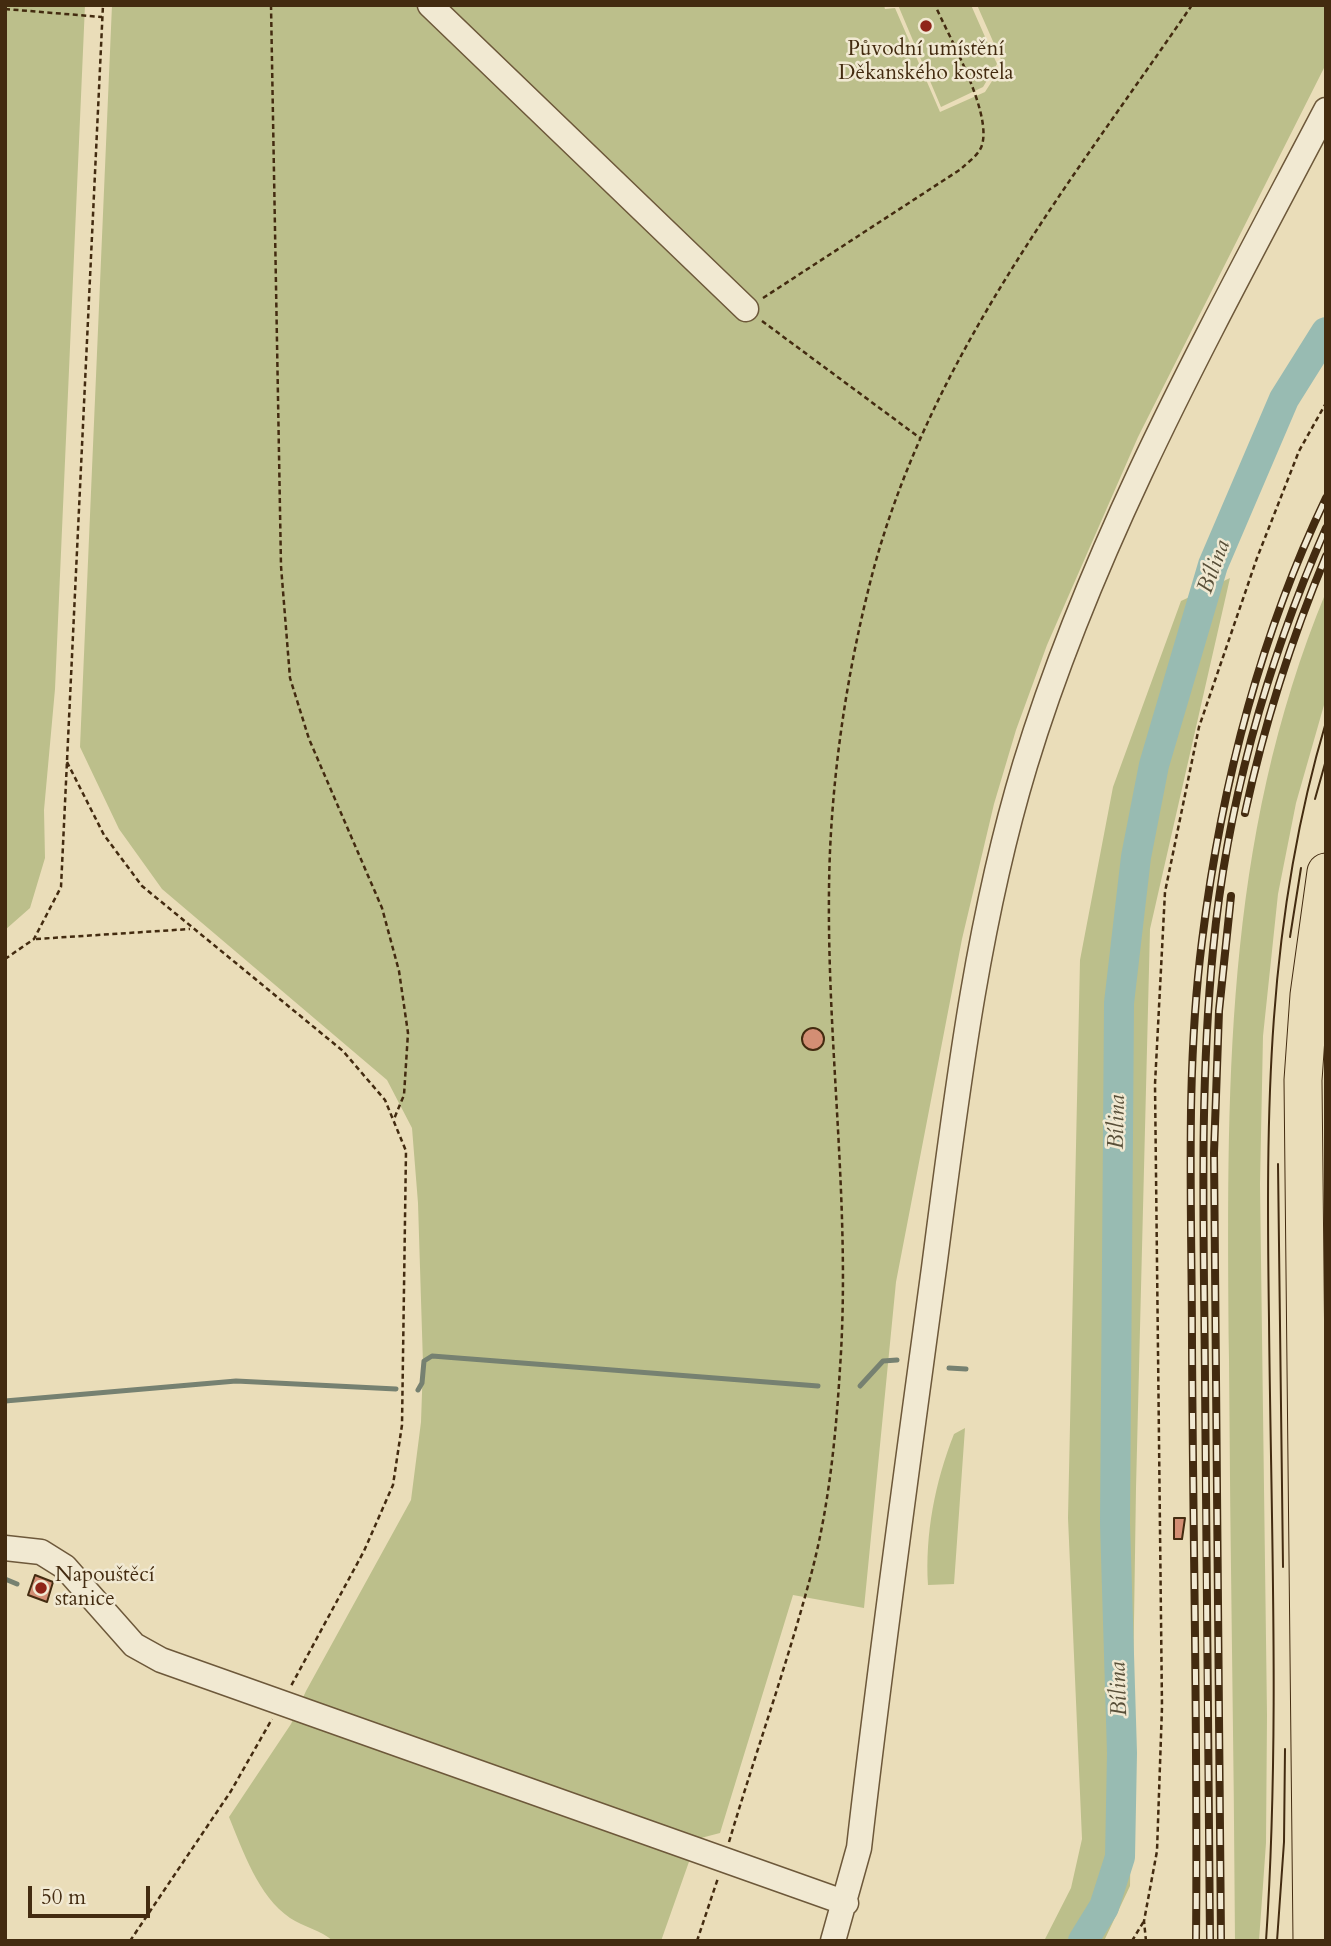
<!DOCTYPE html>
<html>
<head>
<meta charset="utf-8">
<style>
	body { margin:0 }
	#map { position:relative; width:1331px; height:1946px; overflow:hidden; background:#eaddb9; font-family:Cardo,serif }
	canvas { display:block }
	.frame { position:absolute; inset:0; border:7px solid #432b10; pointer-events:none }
	.scale { position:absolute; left:28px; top:1886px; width:122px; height:32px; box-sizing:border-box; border:4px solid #432b10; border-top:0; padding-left:9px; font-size:21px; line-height:24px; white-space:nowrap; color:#432b10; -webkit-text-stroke:5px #f1e9d2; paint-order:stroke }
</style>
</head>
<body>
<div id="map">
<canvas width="1331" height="1946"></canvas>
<div class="frame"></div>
<div class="scale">50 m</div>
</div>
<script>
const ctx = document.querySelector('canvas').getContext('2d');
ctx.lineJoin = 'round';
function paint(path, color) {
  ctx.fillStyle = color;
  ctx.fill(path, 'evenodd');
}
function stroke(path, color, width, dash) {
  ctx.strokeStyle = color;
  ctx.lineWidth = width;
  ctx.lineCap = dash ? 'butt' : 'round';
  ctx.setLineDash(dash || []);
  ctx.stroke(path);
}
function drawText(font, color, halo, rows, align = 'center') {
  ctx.font = font + ' Cardo,serif';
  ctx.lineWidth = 5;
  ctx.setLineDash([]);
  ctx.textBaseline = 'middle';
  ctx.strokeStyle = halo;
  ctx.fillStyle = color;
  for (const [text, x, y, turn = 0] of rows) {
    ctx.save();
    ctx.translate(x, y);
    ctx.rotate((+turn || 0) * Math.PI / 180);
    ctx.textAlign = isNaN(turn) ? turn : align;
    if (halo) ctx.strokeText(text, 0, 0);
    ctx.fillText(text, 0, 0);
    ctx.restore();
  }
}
const green = new Path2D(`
	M5,5H85L55,689L44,810L45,858L30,908L5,930Z
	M112,5H884L885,9L895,8L940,112L985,92L1003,64L977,5H1326V64L1138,437L1047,645L1016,730L994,804L962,939L896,1282L864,1608L793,1595L720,1833L697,1839L661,1941H333C321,1930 303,1927 290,1918C258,1896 243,1851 229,1817L291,1724L306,1691L411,1500L421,1422L423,1364L418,1203L412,1128L387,1080L162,889L119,829L80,747Z
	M898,5H971L997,64L983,87L941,107Z
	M1230,578L1150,929L1136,1488L1130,1886L1104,1941H1044L1071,1888L1082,1839L1068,1518L1080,960L1113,787L1181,601Z
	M1326,592V698L1296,803L1278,894L1263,1036L1260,1184L1267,1715L1266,1843L1259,1941H1235C1234,1747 1230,1553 1229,1359C1227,1094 1222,843 1326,592Z
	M965,1428L954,1584L928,1585C925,1534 935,1482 954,1434Z`);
const stream = new Path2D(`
	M949,1368L966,1369
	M860,1386L883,1361L897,1360
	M418,1390L422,1383L424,1361L432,1356L818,1386
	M5,1401L236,1381L396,1389
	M5,1579L17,1584`);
const river = new Path2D(`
	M1083,1941L1104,1907L1120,1857L1122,1753L1115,1523L1119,1003L1136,857L1154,765L1213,565L1284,399L1326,332`);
const building = new Path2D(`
	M802 1039a11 11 0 1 1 22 0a11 11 0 1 1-22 0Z
	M1174,1518H1185L1182,1539H1174Z
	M35,1575L53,1582L47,1602L28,1595Z`);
const path = new Path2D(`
	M271,5L281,566L290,678L309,739L382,908L399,971L408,1033L404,1095L394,1119
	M5,9L102,17
	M763,298L961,169C968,162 979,155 982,145C992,112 949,37 935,5
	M762,321L920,438
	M67,762L104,835L142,886L343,1051L385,1100L406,1151L402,1425L393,1485L364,1551L291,1686
	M36,939L190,929
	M5,959L34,939L61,887L103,5
	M729,1842C756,1751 788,1662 812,1571C829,1506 836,1435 840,1368C852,1197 823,1022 830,851C834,763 847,676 868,591C922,368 1065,190 1192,5
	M130,1941L231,1791L272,1719
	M697,1941L718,1878
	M1132,1941L1144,1921
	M1146,1941L1144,1921L1157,1851L1162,1707L1155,1084L1165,892L1199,727L1257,558L1299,451L1326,403`);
const minor = new Path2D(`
	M430,5L746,309
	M5,1548L41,1552L65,1567L134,1645L161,1660L846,1903
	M833,1941L859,1848C881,1654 908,1461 934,1268C956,1100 976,927 1025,765C1095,535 1215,322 1326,110`);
const highway = new Path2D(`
	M1312,1941L1303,1080L1309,995L1326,872`);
const tram = new Path2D(`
	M1315,799L1326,760
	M1290,937L1301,868
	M1278,1164L1283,1567
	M1266,1941C1280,1734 1271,1527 1269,1320C1266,1113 1266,923 1326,722
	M1277,1941L1284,1842L1285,1749`);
const rail = new Path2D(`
	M1245,813C1264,725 1291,640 1326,556
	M1196,1941C1198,1742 1193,1544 1192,1345C1192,1211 1185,1075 1202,941C1221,787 1259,638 1326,498
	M1210,1941C1208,1754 1206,1567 1205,1380C1204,1237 1199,1093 1213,950C1227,804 1267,662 1326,528
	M1221,1941L1214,1153L1219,1011L1231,896`);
const markers = [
	[926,26,7,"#8f2418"],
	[41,1588,7,"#8f2418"]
];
const poiNames = [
	["Původní umístění",926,50],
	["Děkanského kostela",926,74],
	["Napouštěcí",55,1576,"left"],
	["stanice",55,1600,"left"]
];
const waterNames = [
	["Bílina",1215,567,-70],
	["Bílina",1118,1122,-89],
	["Bílina",1120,1689,-92]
];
paint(green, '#bcbf8b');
stroke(stream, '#768171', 5);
stroke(river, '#98bbb2', 30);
paint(building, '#d38e74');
stroke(building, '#432b10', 2);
stroke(minor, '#6d583a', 27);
stroke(highway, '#432b10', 39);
stroke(path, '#432b10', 2.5, [5, 3.5]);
stroke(minor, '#f1e9d2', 24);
stroke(highway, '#eaddb9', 37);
stroke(tram, '#432b10', 2);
stroke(rail, '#432b10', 8);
stroke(rail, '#f1e9d2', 5, [16]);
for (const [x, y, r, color] of markers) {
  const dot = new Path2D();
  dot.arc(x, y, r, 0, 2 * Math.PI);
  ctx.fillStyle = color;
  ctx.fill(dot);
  stroke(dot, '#f1e9d2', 2.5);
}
drawText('21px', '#432b10', '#f1e9d2', poiNames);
drawText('italic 23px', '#584f38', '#f1e9d2', waterNames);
</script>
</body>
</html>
